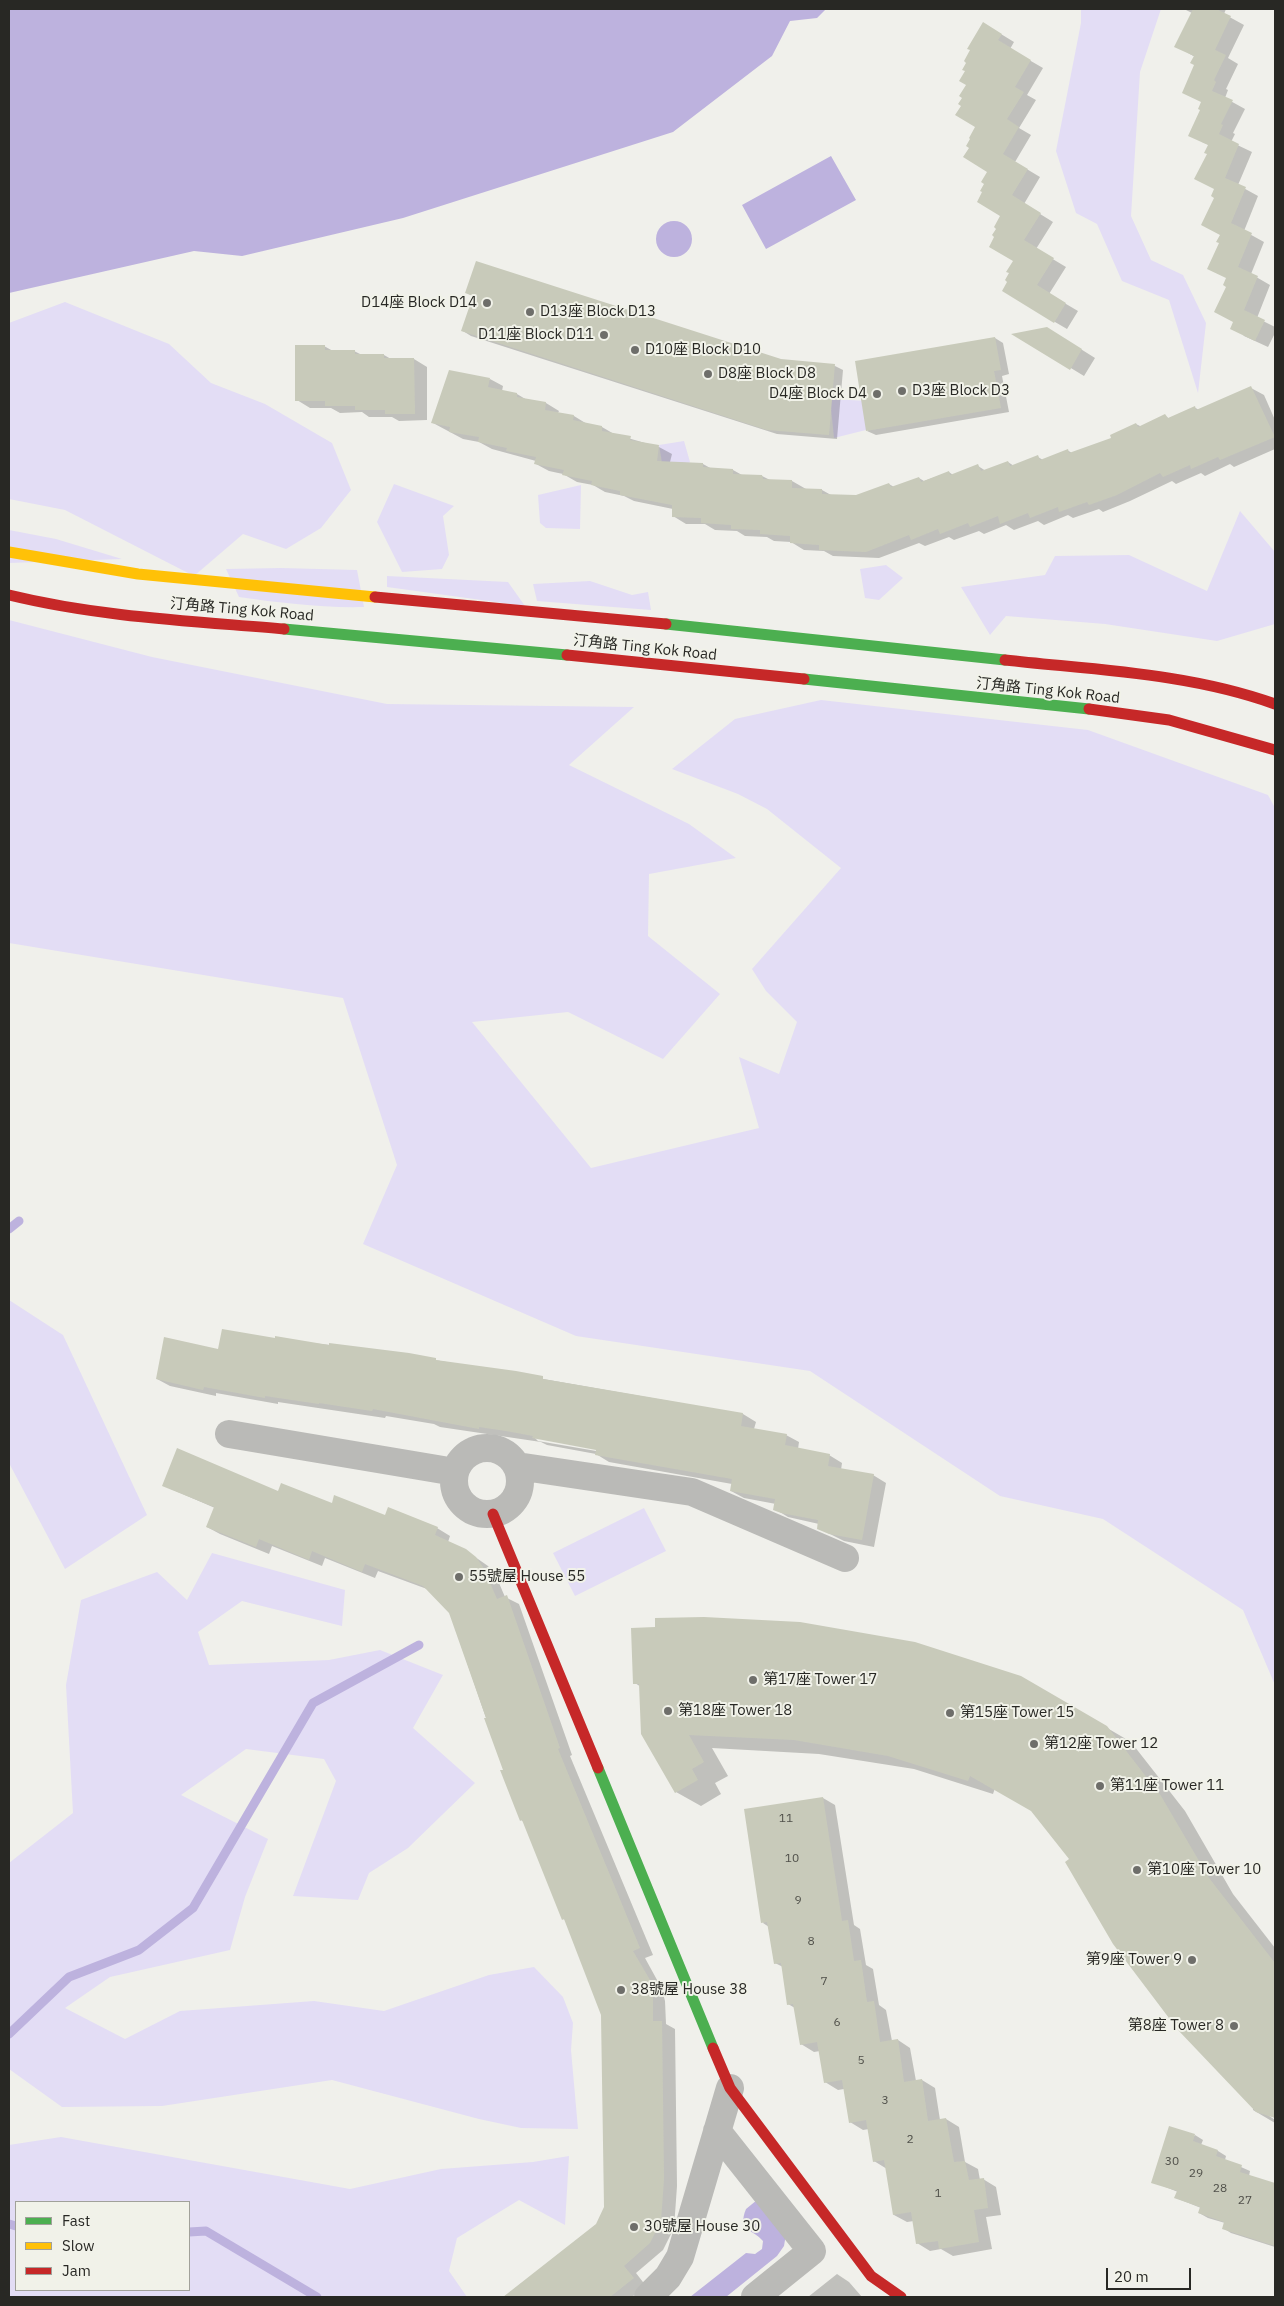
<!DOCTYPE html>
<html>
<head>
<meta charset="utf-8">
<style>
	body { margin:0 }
	#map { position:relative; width:1284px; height:2306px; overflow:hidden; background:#f0f0eb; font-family:"IBM Plex Sans",sans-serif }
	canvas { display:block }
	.frame { position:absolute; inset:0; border:10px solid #282824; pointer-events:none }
	.legend { position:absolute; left:15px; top:2201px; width:175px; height:90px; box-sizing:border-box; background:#f1f2e9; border:1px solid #a1a19a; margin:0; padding:6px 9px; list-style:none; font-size:15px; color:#282824 }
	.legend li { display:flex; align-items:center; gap:10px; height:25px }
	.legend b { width:25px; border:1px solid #a1a19a }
	.scale { position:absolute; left:1106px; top:2268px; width:85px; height:22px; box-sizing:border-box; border:2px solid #282824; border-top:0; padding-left:6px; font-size:15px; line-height:18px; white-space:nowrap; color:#282824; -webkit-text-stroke:4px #f1f2e9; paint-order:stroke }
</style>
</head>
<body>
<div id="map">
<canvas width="1284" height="2306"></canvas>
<div class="frame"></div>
<ul class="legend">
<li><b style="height:6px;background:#4caf50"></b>Fast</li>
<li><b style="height:6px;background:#ffc107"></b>Slow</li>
<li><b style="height:6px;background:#c62828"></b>Jam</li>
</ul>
<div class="scale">20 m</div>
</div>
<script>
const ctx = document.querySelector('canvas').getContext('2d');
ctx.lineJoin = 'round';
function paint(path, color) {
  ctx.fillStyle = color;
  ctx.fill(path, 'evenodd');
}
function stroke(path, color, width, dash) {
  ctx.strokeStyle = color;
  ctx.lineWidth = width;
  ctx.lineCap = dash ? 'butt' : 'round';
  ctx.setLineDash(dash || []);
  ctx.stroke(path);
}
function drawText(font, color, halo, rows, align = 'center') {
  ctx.font = font + ' "IBM Plex Sans","Noto Sans TC",sans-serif';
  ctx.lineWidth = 4;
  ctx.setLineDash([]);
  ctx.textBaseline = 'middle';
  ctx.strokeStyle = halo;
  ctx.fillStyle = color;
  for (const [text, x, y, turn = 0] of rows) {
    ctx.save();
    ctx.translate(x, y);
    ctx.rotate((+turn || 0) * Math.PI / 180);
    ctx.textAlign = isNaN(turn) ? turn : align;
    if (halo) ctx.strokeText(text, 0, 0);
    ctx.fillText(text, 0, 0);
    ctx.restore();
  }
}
const green = new Path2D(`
	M1081,9H1161L1140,72L1131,216L1151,260L1183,275L1206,323L1198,393L1169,300L1122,281L1097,224L1076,213L1056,151L1081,23Z
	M65,302L169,344L211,383L265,404L332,443L351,490L321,528L286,549L243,534L194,576L65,510L9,499V323Z
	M830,399L869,401L874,428L834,438Z
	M684,441L690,462L677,473L662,463L659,445Z
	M394,484L454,506L443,516L449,555L442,569L402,572L377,522Z
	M581,485L580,529L546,528L540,523L538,495Z
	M1240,511L1275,552V624L1217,641L1105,624L1006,616L990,635L961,587L1045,575L1055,556L1129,555L1207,591Z
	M9,530L56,539L122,559L9,563Z
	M886,565L903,578L879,600L865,598L860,569Z
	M281,568L357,570L364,607C322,608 281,603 239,597L226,569Z
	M387,576L508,582L525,606L387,587Z
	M590,581L632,595L648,592L651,610L537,601L533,584Z
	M9,620L152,657L387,704L634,707L569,765L689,824L736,858L649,874L648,936L720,994L663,1059L568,1012L472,1022L591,1168L759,1128L739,1057L779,1074L797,1022L766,991L752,969L841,868L767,809L738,794L672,769L735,719L821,700L1088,730L1268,795L1275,808V1685L1243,1610L1103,1519L1000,1496L810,1371L576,1336L363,1244L397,1165L343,998L9,943Z
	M9,1300L63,1335L147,1515L65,1569L9,1463Z
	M644,1508L666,1551L575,1596L553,1553Z
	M212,1553L345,1590L342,1626L242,1601L198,1632L209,1665L329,1660L380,1650L443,1675L413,1728L475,1783L408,1848L369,1873L358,1900L293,1896L336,1781L324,1759L246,1749L181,1795L268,1839L245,1897L230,1950L110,1977L65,2008L125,2039L180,2011L314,2001L384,2011L489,1975L534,1967L563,1997L573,2023L571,2050L578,2129L521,2128L479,2119L332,2080L162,2106L62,2107L9,2069V1863L73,1813L66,1685L81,1600L157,1572L187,1600Z
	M61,2137L350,2189L441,2169L533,2162L569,2156L565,2225L519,2200L457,2238L449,2271L467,2297H9V2145ZM16,2202H189V2290H16Z`);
const water = new Path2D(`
	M9,9H826L817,18L790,21L772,56L673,132L403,218L242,256L194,251L9,293Z
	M831,156L856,200L766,249L742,205Z
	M656 239a18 18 0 1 1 36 0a18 18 0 1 1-36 0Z
	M757,2200L786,2234L784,2246L777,2256L726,2297H690L746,2253L755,2254L762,2249L763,2241C753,2229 737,2231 746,2209Z`);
const shadow = new Path2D(`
	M1184,9H1226L1224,14L1244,25L1228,58L1238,64L1226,89L1228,90L1225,98L1245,109L1233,133L1235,134L1231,142L1252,152L1238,185L1258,196L1244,231L1264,242L1251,274L1270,285L1257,318L1275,327V333L1268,347L1244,336L1234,322L1221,243L1209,145L1202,142V102L1195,57L1176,46L1192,13Z
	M996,31L1014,42L1010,49L1043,68L1027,95L1036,100L1019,128L1031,135L1015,162L1040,177L1024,204L1053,222L1036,249L1066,267L1049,294L1078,311L1067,329L1055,322L1009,281L1014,261L996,237L1002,216L984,192L989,171L971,147L977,127L962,106Z
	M467,293L781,360L835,366L843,370L837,439L777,434L471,336L463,331L474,297Z
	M1015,334L1060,336L1095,358L1084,376Z
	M995,338L1003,343L1009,374L1002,376L1009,412L876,435L867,431Z
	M324,346L333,351H354L362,355H384L391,359H414L427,367V420L399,421L392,417H369L362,412L340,413L331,408H310L297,400Z
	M490,379L503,386L502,391L517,394L527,400L546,403L559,411L558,413L574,416L587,424L602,427L614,434L659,447L672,454L670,462L703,464L712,469L733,470L742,475L762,476L770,480L792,481L806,489L822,490L831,495L856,497L889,484L894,487L919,478L924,481L949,472L953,475L978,466L986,471L1008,462L1014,466L1038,457L1043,460L1067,450L1072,453L1113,438L1136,424L1142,427L1165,416L1170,419L1194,407L1199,410L1251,388L1264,395L1275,420V449L1234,467L1230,464L1205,476L1201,473L1176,484L1172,481L1130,501L1103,512L1099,509L1073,518L1068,515L1044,525L1038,521L1014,530L1006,525L984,534L979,531L954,540L949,537L925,546L919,543L879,558L833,556L824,551L804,550L791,542L774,541L767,537L745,536L737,531L715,530L705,524H686L673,516V509L634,501L624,496L605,492L593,485L577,482L563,474L549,471L536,464V461L492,449L479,442L463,439L433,423Z
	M276,1339L384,1351L743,1414L756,1422L754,1429L786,1435L799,1442L798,1449L829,1455L842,1463L841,1470L873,1475L886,1483L874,1547L844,1541L818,1528L819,1524L788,1517L775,1509L776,1504L744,1498L731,1491L732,1484L609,1462L596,1454L547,1445L541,1442L440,1427L434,1424L386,1416L385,1418L278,1402V1404L216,1393V1396L170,1386L157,1379L220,1350ZM535,1438L602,1449V1452L538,1441Z
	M164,1486L279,1492L437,1528L450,1536L448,1542L465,1550L488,1566L496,1576L505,1597L519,1604L572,1755L570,1756L653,1955L645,1958L662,1989L665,2001L666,2024L675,2029L677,2186L674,2228L663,2250L636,2273L646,2286L632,2297H504L597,2224L605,2208L602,2014L566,1920L563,1919L524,1822L521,1820L450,1613L427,1589L378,1571L375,1578L325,1558L322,1566L272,1546L269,1554L220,1534L207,1527L215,1508Z
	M1022,1678L1131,1742L1185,1811L1233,1894L1275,1948V2117L1268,2115L1275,2120V2123L1253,2110V2107L1071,1860L1032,1810L995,1788L993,1794L914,1769L819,1754L712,1748L728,1776L715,1783L721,1794L701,1806L676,1792L641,1687L635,1683Z
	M823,1798L835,1805L854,1925L860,1929L866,1965L873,1969L879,2005L886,2010L892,2041L898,2040L910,2048L916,2081L922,2080L935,2088L940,2120L946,2119L959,2127L965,2162L978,2169L980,2180L983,2179L996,2187L1001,2215L986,2217L992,2249L953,2256L941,2249L930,2251L917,2243L914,2221L907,2222L894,2215L887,2169L874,2161L869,2129L863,2130L850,2122L844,2089L838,2090L825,2082L820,2051L814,2052L801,2044L795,2008L788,2004L783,1967L775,1963L769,1927L763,1923Z
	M1195,2135L1203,2140L1201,2145L1218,2151L1226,2156L1225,2160L1250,2171L1249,2176L1275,2185V2247L1231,2233L1223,2228L1225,2223L1208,2218L1199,2213L1201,2208L1176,2198L1178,2192L1153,2182Z
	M837,2274L849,2282L862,2297H808Z`);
const stream = new Path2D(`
	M9,1229L19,1221
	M9,2034L69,1977L139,1950L193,1908L313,1703L419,1645
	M9,2224L16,2226
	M189,2232L206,2231L317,2297`);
const building = new Path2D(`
	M1193,9H1216L1231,16L1215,50L1226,55L1214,80L1216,82L1212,91L1233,100L1221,124L1223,125L1219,134L1239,144L1225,178L1246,187L1231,223L1252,233L1238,267L1258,276L1244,310L1265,320L1255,341L1230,329L1233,322L1214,312L1226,287L1223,285L1226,278L1207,269L1219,243L1216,242L1220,235L1201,225L1214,198L1211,196L1214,189L1194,179L1207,154L1204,153L1208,145L1188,136L1200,110L1198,109L1201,102L1182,93L1194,65L1190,63L1194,56L1174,47Z
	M983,22L1002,34L998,40L1031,60L1015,87L1024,92L1007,119L1019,127L1003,154L1028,169L1012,195L1041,213L1024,240L1054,258L1037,285L1066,303L1054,323L1002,291L1007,282L1005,280L1009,273L1006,272L1013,261L989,247L994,237L992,235L996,229L994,227L1000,216L977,202L982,192L980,191L984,184L981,182L987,172L963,157L969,148L966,146L970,139L969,138L975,127L955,115L961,106L958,104L962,98L959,96L966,85L959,81L965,71L962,70L966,63L964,61L970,50L967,49Z
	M476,261L781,359L835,364L829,435L767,430L461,331L473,296L465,293Z
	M1047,327L1082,349L1070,370L1011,334Z
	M995,337L1001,370L994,371L1001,408L866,431L855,361Z
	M295,345H325V350H355V354H384V358H414L415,414H385V410H355V406H325V401H295Z
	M449,370L490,378L488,387L517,393V397L546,402L545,410L574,415L573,420L602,426V431L631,436L630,440L659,445L657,461L703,463V467L733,469V474L762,475L763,479L792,480V488L822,489V494L856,495L889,483L891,487L919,477L921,482L949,471L950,475L978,464L981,471L1008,461L1010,466L1038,455L1040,460L1068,449L1069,453L1111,438L1110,435L1136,423L1138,427L1165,414L1168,418L1195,406L1196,410L1251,386L1275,437L1220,460L1218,457L1191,469L1190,465L1163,477L1160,473L1117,495L1089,505L1087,502L1059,512L1058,507L1030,518L1028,513L1000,524L998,516L970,527L968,523L940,534L938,529L911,540L909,535L866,552L819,550V545L790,543V536L760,534V530L731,529V525L701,523V518L672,517V505L620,495V491L591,485L592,481L562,475L564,470L534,464L536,457L506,451L507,448L478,442L479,437L449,432L450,427L431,423Z
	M222,1329L275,1338V1336L329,1345V1343L409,1353L436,1358V1360L516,1371L543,1376V1379L743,1413L741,1426L787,1434L785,1445L830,1454L828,1466L874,1474L862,1540L829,1534L817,1529L818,1520L781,1513L773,1510L775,1499L730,1491L732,1479L595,1455L596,1450L532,1438L533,1436L506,1431L479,1427V1429L373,1409L372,1411L319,1403V1404L265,1396V1398L204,1387L203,1390L156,1379L164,1337L218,1349Z
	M177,1448L278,1491L281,1483L332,1503L334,1495L385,1515L388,1507L438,1527L435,1535L466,1549L476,1557L483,1567L497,1599L507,1595L560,1748L558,1749L640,1948L633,1951L650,1980L653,1993V2021H662L664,2179L661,2221L650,2243L624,2266L634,2278L610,2297H503L596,2224L604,2207L601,2015L564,1919L562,1920L522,1820L520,1821L500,1770H503L484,1718H486L449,1613L423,1586L365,1564L362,1572L312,1551L309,1560L259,1539L256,1547L206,1527L214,1507L162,1486Z
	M704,1617L800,1622L915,1642L1021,1676L1107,1726L1161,1796L1209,1878L1275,1963V2118L1256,2112L1178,2030L1113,1944L1065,1862L1069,1859L1031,1811L970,1776L968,1781L888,1756L794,1740L689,1735L704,1762L692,1769L698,1780L675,1793L641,1734L639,1684H633L631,1628L655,1627V1618Z
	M823,1797L842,1921L848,1920L854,1961L861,1960L867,2002L874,2001L880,2042L898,2039L904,2082L922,2079L928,2121L946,2118L954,2162L965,2161L969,2180L984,2178L988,2208L974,2210L979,2242L939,2249L938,2241L916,2244L911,2212L893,2215L884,2160L873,2162L866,2120L849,2123L842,2080L824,2083L817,2042L800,2045L793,2004L787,2005L781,1963L774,1964L767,1922L761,1923L744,1809Z
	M1169,2126L1195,2134L1193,2141L1218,2150L1216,2156L1242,2165L1240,2172L1275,2183V2246L1222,2229L1224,2222L1198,2213L1200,2207L1174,2198L1177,2191L1151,2183Z`);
const street = new Path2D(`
	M229,1434L455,1472
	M454 1481a33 33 0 1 1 66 0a33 33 0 1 1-66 0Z
	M517,1466L692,1492L845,1558
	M717,2131L812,2251L755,2297
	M648,2297L668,2277L680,2257L730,2088`);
const fast = new Path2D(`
	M666,624L1005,660
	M284,629L567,655
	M804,679L1089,709
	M598,1768L713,2048`);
const slow = new Path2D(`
	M9,552L138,574L375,597`);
const jam = new Path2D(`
	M9,595C99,617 192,621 284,629
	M375,597L666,624
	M567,655L804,679
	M1005,660C1095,670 1189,673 1275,704
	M1089,709L1169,720L1275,750
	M493,1514L598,1768
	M713,2048L730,2088L871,2276L901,2297`);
const markers = [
	[487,303,5,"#6e6e6a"],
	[530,312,5,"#6e6e6a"],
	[604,335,5,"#6e6e6a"],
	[635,350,5,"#6e6e6a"],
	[708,374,5,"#6e6e6a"],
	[902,391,5,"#6e6e6a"],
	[877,394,5,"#6e6e6a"],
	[459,1577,5,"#6e6e6a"],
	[753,1680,5,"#6e6e6a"],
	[668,1711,5,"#6e6e6a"],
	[950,1713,5,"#6e6e6a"],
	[1034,1744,5,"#6e6e6a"],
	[1100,1786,5,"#6e6e6a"],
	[1137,1870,5,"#6e6e6a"],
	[1192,1960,5,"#6e6e6a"],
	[621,1990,5,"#6e6e6a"],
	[1234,2026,5,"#6e6e6a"],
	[634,2227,5,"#6e6e6a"]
];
const numberNames = [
	["11",786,1819],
	["10",792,1859],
	["9",798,1901],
	["8",811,1942],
	["7",824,1982],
	["6",837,2023],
	["5",861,2061],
	["3",885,2101],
	["2",910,2140],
	["30",1172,2162],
	["29",1196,2174],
	["28",1220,2189],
	["1",938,2194],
	["27",1245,2201]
];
const poiNames = [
	["D14座 Block D14",477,303,"right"],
	["D13座 Block D13",540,312],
	["D11座 Block D11",594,335,"right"],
	["D10座 Block D10",645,350],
	["D8座 Block D8",718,374],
	["D3座 Block D3",912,391],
	["D4座 Block D4",867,394,"right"],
	["55號屋 House 55",469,1577],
	["第17座 Tower 17",763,1680],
	["第18座 Tower 18",678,1711],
	["第15座 Tower 15",960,1713],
	["第12座 Tower 12",1044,1744],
	["第11座 Tower 11",1110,1786],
	["第10座 Tower 10",1147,1870],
	["第9座 Tower 9",1182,1960,"right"],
	["38號屋 House 38",631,1990],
	["第8座 Tower 8",1224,2026,"right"],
	["30號屋 House 30",644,2227]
];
const streetNames = [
	["汀角路 Ting Kok Road",242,610,5],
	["汀角路 Ting Kok Road",645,648,6],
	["汀角路 Ting Kok Road",1048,691,6]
];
paint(green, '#e3ddf5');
paint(water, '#bdb2de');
paint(shadow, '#0003');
stroke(stream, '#bdb2de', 9);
paint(building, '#c8caba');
stroke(street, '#babab7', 28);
stroke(fast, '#4caf50', 11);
stroke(slow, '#ffc107', 11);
stroke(jam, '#c62828', 11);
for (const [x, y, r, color] of markers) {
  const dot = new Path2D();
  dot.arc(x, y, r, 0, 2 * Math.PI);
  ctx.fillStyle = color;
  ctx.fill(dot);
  stroke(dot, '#f1f2e9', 2);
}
drawText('12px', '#50504a', null, numberNames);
drawText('15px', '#282824', '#f1f2e9', poiNames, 'left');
drawText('15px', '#282824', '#f1f2e9', streetNames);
</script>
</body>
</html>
